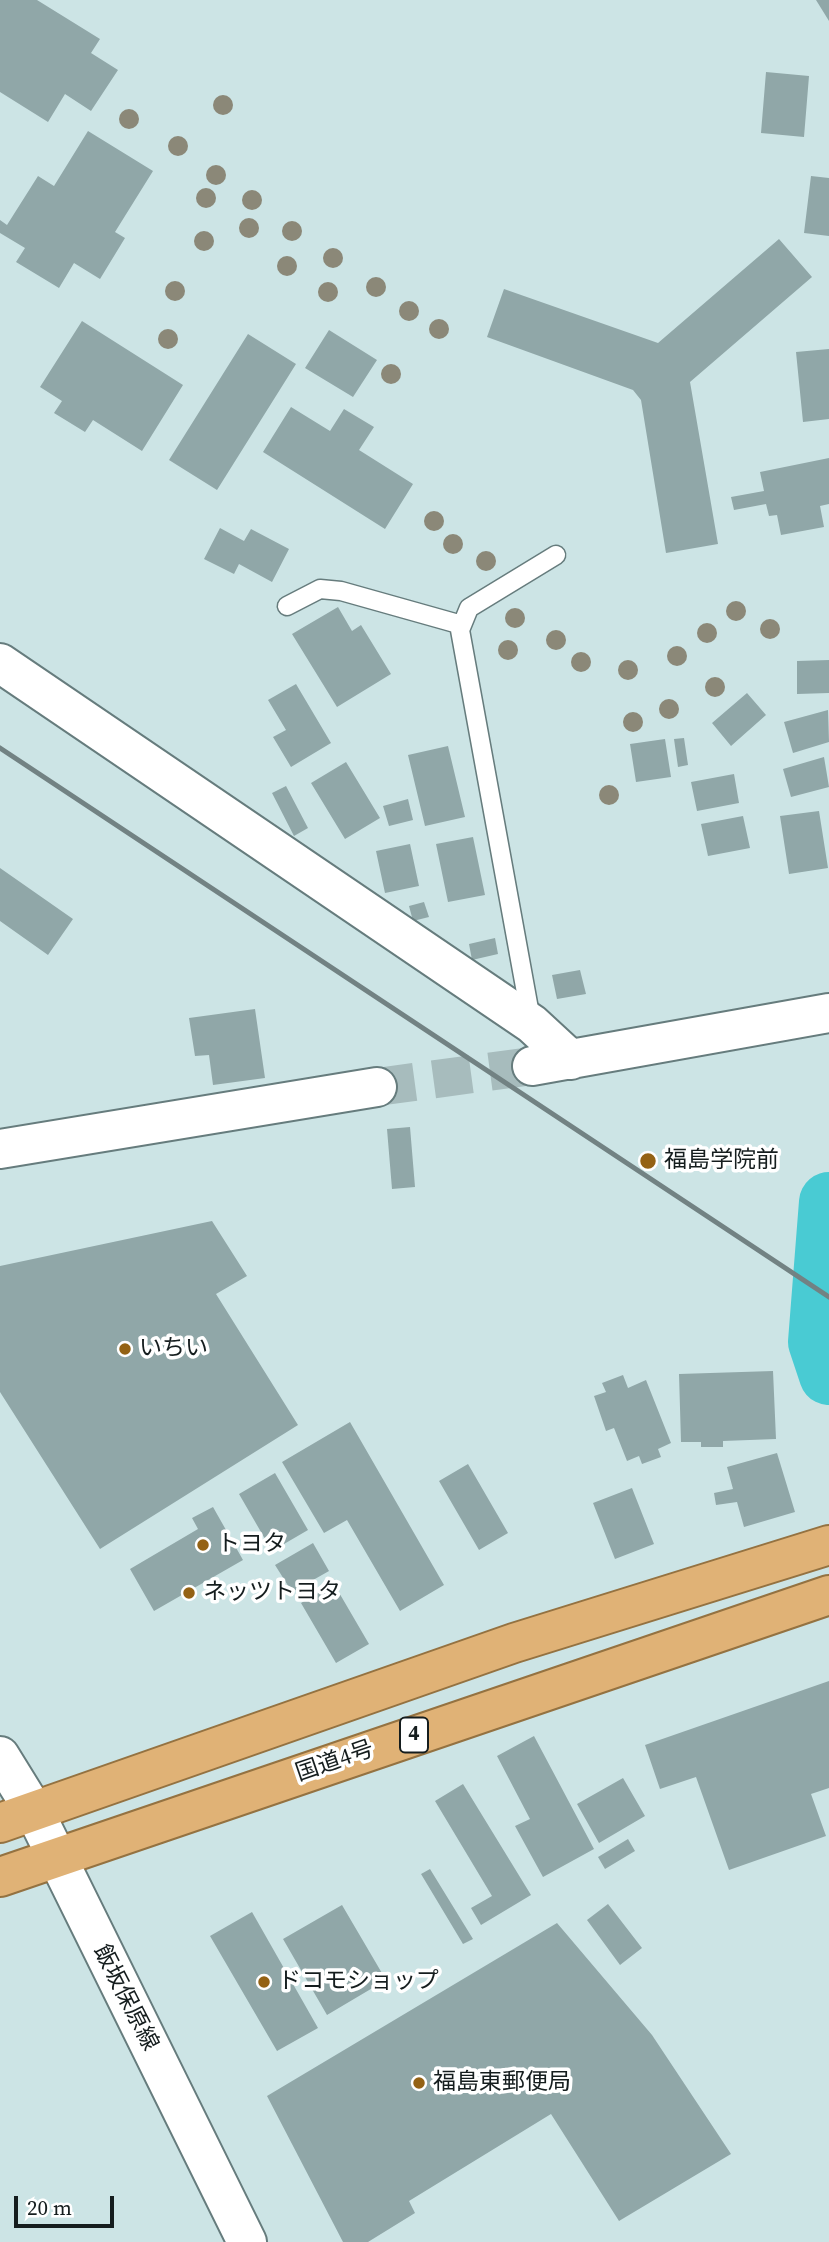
<!DOCTYPE html>
<html>
<head>
<meta charset="utf-8">
<style>
	body { margin:0 }
	#map { position:relative; width:829px; height:2242px; overflow:hidden; background:#cce4e5; font-family:"Source Serif 4",serif }
	canvas { display:block }
	.scale { position:absolute; left:14px; top:2196px; width:100px; height:32px; box-sizing:border-box; border:4px solid #151d1e; border-top:0; padding-left:9px; font-size:21px; line-height:24px; white-space:nowrap; color:#151d1e; -webkit-text-stroke:5px #fff; paint-order:stroke }
</style>
</head>
<body>
<div id="map">
<canvas width="829" height="2242"></canvas>
<div class="scale">20 m</div>
</div>
<script>
const ctx = document.querySelector('canvas').getContext('2d');
ctx.lineJoin = 'round';
function stroke(path, color, width, dash) {
  ctx.strokeStyle = color;
  ctx.lineWidth = width;
  ctx.lineCap = dash ? 'butt' : 'round';
  ctx.setLineDash(dash || []);
  ctx.stroke(path);
}
function paint(path, color) {
  ctx.fillStyle = color;
  ctx.fill(path, 'evenodd');
}
function drawText(font, color, halo, rows, align = 'center') {
  ctx.font = font + ' "Source Serif 4","Noto Sans JP",serif';
  ctx.lineWidth = 7;
  ctx.setLineDash([]);
  ctx.textBaseline = 'middle';
  ctx.strokeStyle = halo;
  ctx.fillStyle = color;
  for (const [text, x, y, turn = 0] of rows) {
    ctx.save();
    ctx.translate(x, y);
    ctx.rotate((+turn || 0) * Math.PI / 180);
    ctx.textAlign = isNaN(turn) ? turn : align;
    if (halo) ctx.strokeText(text, 0, 0);
    ctx.fillText(text, 0, 0);
    ctx.restore();
  }
}
const river = new Path2D(`
	M829,1202L818,1342L829,1375`);
const building = new Path2D(`
	M0,0H37L100,39L91,53L118,70L91,111L65,94L48,122L0,92Z
	M816,0H829V21Z
	M766,72L809,76L804,137L761,133Z
	M88,131L153,171L115,232L125,238L100,279L74,263L59,288L16,262L25,248L0,233V220L7,225L38,176L54,186Z
	M811,176L829,178V236L804,233Z
	M779,239L812,277L690,382L718,544L666,553L641,400L633,390L487,337L504,289L658,343Z
	M82,321L183,385L142,451L93,420L85,432L54,413L62,401L40,387Z
	M329,330L377,360L353,397L305,368Z
	M248,334L296,364L217,490L169,460Z
	M829,349V419L803,422L796,352Z
	M291,407L330,431L344,409L374,427L359,450L413,484L385,529L263,452Z
	M829,458V504L820,506L824,527L781,535L777,515L769,516L766,504L734,510L731,497L764,491L760,472Z
	M220,528L244,541L251,529L289,549L272,582L239,564L234,574L204,559Z
	M338,607L352,631L361,625L391,674L337,707L292,634Z
	M829,660V693L797,694V661Z
	M296,684L331,743L291,767L273,737L286,730L268,700Z
	M747,693L766,715L731,746L712,723Z
	M828,710L829,742L793,753L784,722Z
	M684,738L688,765L678,767L674,739Z
	M665,739L671,777L636,782L630,744Z
	M448,746L465,817L425,826L408,755Z
	M824,757L829,787L791,797L783,769Z
	M346,762L380,818L345,839L311,783Z
	M734,774L739,803L697,811L691,782Z
	M286,786L308,828L294,836L272,793Z
	M408,799L413,820L389,826L383,806Z
	M819,811L828,868L789,874L780,816Z
	M743,816L750,848L708,856L701,824Z
	M473,837L485,895L448,902L436,844Z
	M410,844L419,886L385,893L376,851Z
	M0,868L73,919L48,955L0,921Z
	M424,902L429,917L413,921L409,906Z
	M495,938L498,954L472,960L469,944Z
	M580,970L586,994L557,999L552,975Z
	M255,1009L265,1078L213,1085L209,1055L195,1056L189,1018Z
	M410,1127L415,1187L392,1189L387,1129Z
	M212,1221L247,1276L216,1294L298,1425L100,1549L0,1392V1266Z
	M773,1371L776,1439L723,1441V1447H701V1442H681L679,1374Z
	M623,1375L628,1388L646,1380L671,1443L658,1449L661,1457L642,1464L639,1456L627,1461L614,1428L606,1431L594,1396L606,1392L602,1383Z
	M350,1422L444,1585L400,1611L347,1520L324,1533L282,1462Z
	M777,1453L795,1512L744,1527L737,1502L716,1505L714,1493L733,1489L727,1467Z
	M468,1464L508,1533L479,1550L439,1481Z
	M275,1473L308,1530L272,1551L239,1494Z
	M632,1488L654,1544L615,1559L593,1503Z
	M213,1507L243,1560L154,1611L130,1569L198,1529L192,1518Z
	M313,1543L329,1571L292,1592L275,1565Z
	M334,1584L369,1644L336,1663L301,1603Z
	M829,1681V1788L811,1794L826,1836L729,1870L696,1777L660,1789L645,1745Z
	M534,1736L594,1849L543,1877L515,1826L530,1819L497,1756Z
	M623,1778L645,1816L599,1843L577,1804Z
	M463,1784L531,1895L481,1925L471,1908L492,1896L435,1801Z
	M628,1839L635,1851L605,1869L598,1857Z
	M430,1869L473,1939L463,1944L421,1874Z
	M608,1904L642,1948L620,1965L587,1920Z
	M342,1905L386,1980L327,2015L283,1939Z
	M252,1912L318,2028L277,2051L210,1936Z
	M557,1923L652,2035L731,2154L619,2221L551,2114L409,2201L415,2213L368,2242H343L267,2096Z`);
const tertiaryTunnel = new Path2D(`
	M377,1087L532,1066`);
const service = new Path2D(`
	M287,606L320,589L341,591L462,625
	M531,1020L460,630L469,608L556,555`);
const tertiary = new Path2D(`
	M0,663L532,1024L571,1060
	M532,1066L829,1013
	M0,1149L377,1087`);
const secondary = new Path2D(`
	M0,1756L34,1811L247,2242`);
const trunk = new Path2D(`
	M0,1823L514,1643L829,1545
	M0,1877L829,1595`);
const rail = new Path2D(`
	M0,748L829,1297`);
const trees = [
	[223,105],
	[129,119],
	[178,146],
	[216,175],
	[206,198],
	[252,200],
	[249,228],
	[292,231],
	[204,241],
	[333,258],
	[287,266],
	[376,287],
	[175,291],
	[328,292],
	[409,311],
	[439,329],
	[168,339],
	[391,374],
	[434,521],
	[453,544],
	[486,561],
	[736,611],
	[515,618],
	[770,629],
	[707,633],
	[556,640],
	[508,650],
	[677,656],
	[581,662],
	[628,670],
	[715,687],
	[669,709],
	[633,722],
	[609,795]
];
const markers = [
	[648,1161,9,"#946214"],
	[125,1349,7,"#946214"],
	[203,1545,7,"#946214"],
	[189,1593,7,"#946214"],
	[264,1982,7,"#946214"],
	[419,2083,7,"#946214"]
];
const shields = [
	[414,1735,28]
];
const shieldNames = [
	["4",414,1735]
];
const poiNames = [
	["福島学院前",664,1161],
	["いちい",139,1349],
	["トヨタ",217,1545],
	["ネッツトヨタ",203,1593],
	["ドコモショップ",278,1982],
	["福島東郵便局",433,2083]
];
const streetNames = [
	["国道4号",335,1762,-19],
	["飯坂保原線",125,1998,63]
];
stroke(river, '#49cbd3', 60);
paint(building, '#90a7a8');
stroke(tertiaryTunnel, '#a7bcbd', 38, [38, 19]);
stroke(service, '#667c7d', 21);
stroke(tertiary, '#667c7d', 42);
stroke(secondary, '#667c7d', 42);
stroke(trunk, '#947241', 42);
stroke(service, '#fff', 18);
stroke(tertiary, '#fff', 38);
stroke(secondary, '#fff', 38);
stroke(trunk, '#e0b276', 38);
stroke(rail, '#728283', 5);
ctx.fillStyle = '#8b8878';
for (const [x, y] of trees) {
  ctx.beginPath();
  ctx.arc(x, y, 10, 0, 2 * Math.PI);
  ctx.fill();
}
for (const [x, y, r, color] of markers) {
  const dot = new Path2D();
  dot.arc(x, y, r, 0, 2 * Math.PI);
  ctx.fillStyle = color;
  ctx.fill(dot);
  stroke(dot, '#fff', 2.5);
}
for (const [x, y, w] of shields) {
  const box = new Path2D();
  box.roundRect(x - w / 2, y - 17.5, w, 35, 5);
  ctx.fillStyle = '#fff';
  ctx.fill(box);
  stroke(box, '#151d1e', 2);
}
drawText('bold 21px', '#151d1e', null, shieldNames);
drawText('23px', '#151d1e', '#fff', poiNames, 'left');
drawText('23px', '#151d1e', '#fff', streetNames);
</script>
</body>
</html>
